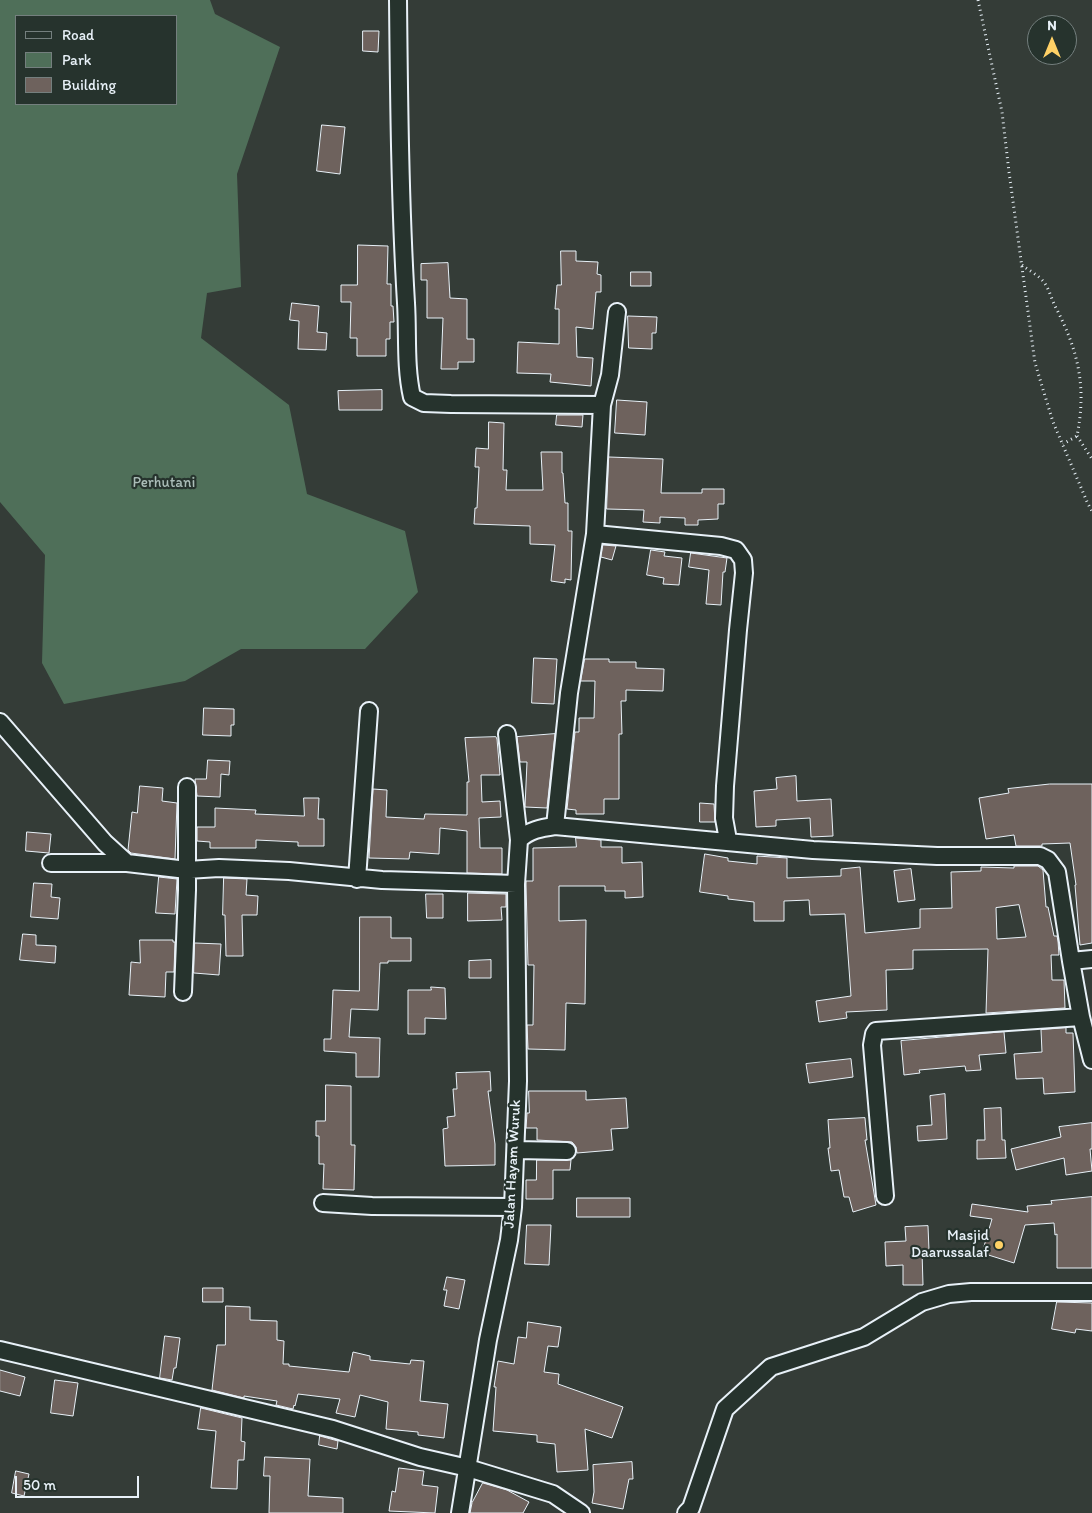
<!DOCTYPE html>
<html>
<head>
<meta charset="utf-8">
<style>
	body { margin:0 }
	#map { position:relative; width:1092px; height:1513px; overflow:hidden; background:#343c37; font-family:Itim,sans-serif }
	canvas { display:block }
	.legend { position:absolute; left:15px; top:15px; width:162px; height:90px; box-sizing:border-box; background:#26332d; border:1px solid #747f7e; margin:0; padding:6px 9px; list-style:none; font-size:15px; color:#e8f1f8 }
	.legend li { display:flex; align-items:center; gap:10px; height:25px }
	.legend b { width:25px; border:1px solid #747f7e }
	.north { position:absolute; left:1027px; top:15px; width:50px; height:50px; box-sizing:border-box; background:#26332d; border:1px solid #747f7e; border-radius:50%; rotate:0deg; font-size:14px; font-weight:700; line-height:20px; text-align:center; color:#e8f1f8 }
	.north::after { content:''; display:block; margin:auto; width:18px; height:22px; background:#ffd166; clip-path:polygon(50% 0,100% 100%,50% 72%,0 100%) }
	.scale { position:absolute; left:15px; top:1476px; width:124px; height:22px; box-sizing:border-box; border:2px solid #e8f1f8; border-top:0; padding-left:6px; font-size:15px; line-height:18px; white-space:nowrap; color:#e8f1f8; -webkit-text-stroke:4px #26332d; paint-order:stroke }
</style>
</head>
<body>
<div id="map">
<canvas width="1092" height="1513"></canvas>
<ul class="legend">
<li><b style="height:6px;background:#26332d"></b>Road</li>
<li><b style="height:14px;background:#4f6f59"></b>Park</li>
<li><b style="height:14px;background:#6e625d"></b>Building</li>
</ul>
<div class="north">N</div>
<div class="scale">50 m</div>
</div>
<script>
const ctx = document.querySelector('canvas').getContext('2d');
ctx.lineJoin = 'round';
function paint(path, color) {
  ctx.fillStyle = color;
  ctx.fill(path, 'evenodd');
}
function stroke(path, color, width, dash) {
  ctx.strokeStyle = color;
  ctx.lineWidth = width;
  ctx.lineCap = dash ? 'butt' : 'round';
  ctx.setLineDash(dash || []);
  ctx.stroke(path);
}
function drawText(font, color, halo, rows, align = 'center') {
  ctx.font = font + ' Itim,sans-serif';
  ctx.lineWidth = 4.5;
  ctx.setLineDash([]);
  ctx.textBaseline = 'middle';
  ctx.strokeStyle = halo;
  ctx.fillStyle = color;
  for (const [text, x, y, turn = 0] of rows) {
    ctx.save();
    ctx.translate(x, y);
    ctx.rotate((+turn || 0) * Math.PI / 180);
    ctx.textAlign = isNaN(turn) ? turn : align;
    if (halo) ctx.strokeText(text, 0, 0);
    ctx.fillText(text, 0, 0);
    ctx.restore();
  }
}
const green = new Path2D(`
	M0,0H210L215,14L280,47L237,174L241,287L207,293L201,338L289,405L307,494L405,531L418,592L365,649H241L185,681L64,704L42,663L45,555L0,502ZM16,16H176V104H16Z`);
const building = new Path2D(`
	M363,31H379L378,52L363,51Z
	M322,125L345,127L340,174L317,171Z
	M358,245L388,246L387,284H391V306H393L394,322H390V339H386V356H357V338H350L351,302H341V285H357Z
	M561,251H576V261L598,262L597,274L601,275V292H596L593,329L576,327L577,357L593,358L591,386L550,382L551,374L517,373L518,342L559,344V309H555L557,285H561Z
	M448,263L450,298L467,299V339H474V362H458V369H441L443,318H427V280H421V264Z
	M631,272H651V286H631Z
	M292,303L319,306L317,332L327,333L326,350L298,349L299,321L290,320Z
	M628,316L657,317L656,333H652V349L629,348Z
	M382,390V410H339L338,391Z
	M617,400L647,402L645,435L615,433Z
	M557,415H583L582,427L556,425Z
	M489,422L504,423L503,470H507L506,490H543L541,452H562V473H563L565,503H568V531H572L571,580L565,579V583L551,581L555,545L530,544V526L474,524L475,508H477L479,467H475L476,448L488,449Z
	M609,457L663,459L661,493H702V489H724V504H718V519L698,520V525H685V518L660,517V523L643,522L644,510L607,509Z
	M603,545L616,546L612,560L601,557Z
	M651,550L665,552L664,556L682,558L679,585L663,584L664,578L647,575Z
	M691,553L727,558L725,572H723L721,605L706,604L709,570L689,567Z
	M534,658L557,659L554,704L532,703Z
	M585,659H609V662H636V668L664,669L663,691L626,690V701H621L622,734H619V799H604V814H576V810L567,809L575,732H579V718H594L595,681H581Z
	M204,708L234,709V725H231V736L203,735Z
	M555,734L547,808L525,807L527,762H520L517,737Z
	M496,737L497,739L500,775H481L482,802L500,801L501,817L479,818L480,848H502V874L467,873V831L440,828L439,854L410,852L409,859L369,858L373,789L387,790L386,817L424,819L425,814L467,815V782H469L465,738Z
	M208,760L230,761L229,775L221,774L220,797L197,796L195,779H206Z
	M796,776L797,801L831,799L833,836L811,837L810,818L776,820V826L756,827L754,791L777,789L776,778Z
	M1050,784H1092V943L1080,945L1075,885H1076L1070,843L1042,844V846H1016L1014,835L986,839L979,798L1009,793L1008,789Z
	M140,786L163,788L162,801L177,803L175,859L131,853L128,850L132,812L137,813Z
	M304,798H319L318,819H324V846H298V842L256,840V848H210V842L197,841V827H215V808L256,810L255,814L304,816Z
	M700,803L714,804L715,822H700Z
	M27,832L51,834L49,853L26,851Z
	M576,838L601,840V847H622V863L642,862L643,897L625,898V891H605V886H559V921L586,920L585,1004L566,1003L565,1050L528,1049L527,1025H533L534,965H528L526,884V881H533V848L576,847Z
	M705,854L728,858V861L757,864V856L787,858V878L841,876V869L860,867L865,933L920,928V909L952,908L951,872L981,871V867L1014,868V866H1038L1043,870L1046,907H1048L1054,936H1057L1058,941L1059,955H1051L1052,980H1064L1065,1008L986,1013L988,949L913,950V969L886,970L887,1010L846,1012L847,1018L819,1022L816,1001L851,996L845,914L810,915L809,900L784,901V921H754V902L728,899V896L700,892ZM1019,905L1026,937L997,939L996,908Z
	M911,869L915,900L898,902L894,871Z
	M159,877L177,879L175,914L156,913Z
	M224,878L247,879L246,895L258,896L257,915H242L243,956H226L225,915H223Z
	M34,883L52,884L51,897L60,898L58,919L31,917Z
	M468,893L506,894V907H501L502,920L468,921Z
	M426,894H443V918H427Z
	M360,917H391V938H411V961H388V963H380L378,1010L351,1009L349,1037L380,1038L379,1077H356V1053L324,1051V1039H331L333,990L359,991Z
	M23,934L36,935V945L56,946L55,963L20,960Z
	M140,940H173V942H175L174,972H166L165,997L129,995L131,962L140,963Z
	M195,943L221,944L219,975L194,973Z
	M491,960V978H469V961Z
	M431,987L445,988L446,1019L425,1018V1034H408V990H431Z
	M1066,1028V1033H1073L1075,1092L1044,1094L1043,1078L1016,1079L1014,1054L1042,1052L1041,1030Z
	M1004,1032L1006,1053L979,1055L981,1070L966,1071L965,1066L919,1070L920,1073L904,1075L901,1041Z
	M851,1059L853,1077L809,1083L806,1064Z
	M490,1072L491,1091H488L495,1144V1165L445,1166L443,1129L448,1128L447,1117L455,1116L453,1089H457L456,1073Z
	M326,1085L351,1086V1145H355L354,1190L323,1189L324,1164H319V1136H316V1121H325Z
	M529,1091H586V1100L626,1098L628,1128L611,1129L613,1150L577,1153L576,1147L572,1142L537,1140V1128H526L527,1113H529Z
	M945,1094L947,1139L918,1141L917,1126L932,1125L930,1096Z
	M1001,1108L1002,1140H1005L1006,1158L977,1159V1140H985L984,1109Z
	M865,1118L867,1140H865L876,1205L853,1212L849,1197H844L839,1170L831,1171L828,1148H830L828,1120Z
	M1092,1123V1149H1090L1092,1171L1066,1175L1064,1158L1016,1170L1011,1149L1061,1137L1059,1127Z
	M537,1160H571L570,1170H553V1199H526V1180H536Z
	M1092,1197V1268H1057V1234L1055,1235L1054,1223L1025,1225L1014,1263L982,1253L992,1219L970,1216L972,1204L1028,1212L1027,1206L1052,1204L1051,1201Z
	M577,1198H630V1217H577Z
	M527,1225H551L549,1265L525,1264Z
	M928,1226L929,1250L922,1251L923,1285H903V1265L886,1266L885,1242L906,1241L905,1227Z
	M447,1277L465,1280L459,1309L444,1306L447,1290H444Z
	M203,1288H223V1302H203Z
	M1057,1302L1092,1303V1331L1076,1329L1075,1333L1052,1329Z
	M226,1306L250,1307V1320L277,1321V1340L284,1341L283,1364H289V1366L349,1372L353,1352L370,1356V1360L410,1364L411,1360L424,1361L420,1401L448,1404L444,1438L418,1435V1432L386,1429L388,1402L360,1395L355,1417L336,1413L340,1399L298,1394L295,1406L294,1405L293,1409L276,1405L277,1401L244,1396V1398L212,1390L217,1345H225Z
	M528,1322L561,1327L558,1347L548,1346L544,1372L559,1374L558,1384L623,1407L612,1438L585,1429L588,1470L557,1472L555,1444L537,1442V1435L493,1431L496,1387H494L498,1361L514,1364L518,1337L526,1338Z
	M165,1336L180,1338L176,1368H174L172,1380L160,1378Z
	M0,1370L25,1377L20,1396L0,1391Z
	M55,1380L78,1383L73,1416L51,1413Z
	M201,1408L242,1418L241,1441L245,1442L244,1460H238L237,1489L211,1488L216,1431L198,1429Z
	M320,1436L338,1441L337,1449L319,1445Z
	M265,1457L310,1459L308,1496L343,1498V1513H269L270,1476H264Z
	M632,1462L633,1479H629L623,1509L592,1503L594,1492L593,1465Z
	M399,1468L424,1471L422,1485L438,1487L435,1513L389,1511L392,1491L395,1492Z
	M16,1471L29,1474L24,1496L12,1493Z
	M483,1483L507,1490L529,1502L523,1513H470L472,1503Z`);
const path = new Path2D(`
	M978,0L1002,112L1009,172L1035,363L1053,422L1088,504L1092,511
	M1022,265C1028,270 1038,275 1043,281C1049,288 1051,298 1055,306C1078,350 1087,386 1077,436L1063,444
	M1077,436L1092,459`);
const minor = new Path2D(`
	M398,0C399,101 400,202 406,303C408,334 405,366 412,397L424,403L451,404L602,405L595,534L721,546L736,550L743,560L744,573L738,630L725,786L724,818L728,840
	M602,405L610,375L617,312
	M0,722L105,843L127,863
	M555,826L569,693L595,534
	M519,840C529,830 541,828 555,826L813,850L937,856H1040L1048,860L1057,872L1071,961L1092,959
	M51,863H127L187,870L219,868L289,871L382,880L516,884
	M357,879L369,711
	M1071,961L1081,1017L1092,1060
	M183,992L187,890V787
	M516,1150L567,1151
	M885,1196L872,1045L874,1034L876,1031L1081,1017
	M323,1203L372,1206L513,1207
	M0,1350L333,1429L420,1457L468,1468L553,1494L581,1513
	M460,1513L488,1340L509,1240L513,1207L518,1081L516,884L519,840L507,734
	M686,1513L691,1508L725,1409L771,1367L864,1337L922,1302L949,1294L971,1292H1092`);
const markers = [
	[999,1245,5,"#ffd166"]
];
const parkNames = [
	["Perhutani",164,483]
];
const streetNames = [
	["Jalan Hayam Wuruk",513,1164,-87]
];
const poiNames = [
	["Masjid",989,1236],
	["Daarussalaf",989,1253]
];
paint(green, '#4f6f59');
paint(building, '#6e625d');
stroke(building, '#e8f1f8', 1);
stroke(minor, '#e8f1f8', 20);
stroke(path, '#e8f1f8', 3, [1, 4]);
stroke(minor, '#26332d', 16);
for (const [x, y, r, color] of markers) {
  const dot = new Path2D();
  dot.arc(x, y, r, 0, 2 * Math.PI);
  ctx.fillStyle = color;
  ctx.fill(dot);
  stroke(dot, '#26332d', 2);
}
drawText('15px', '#abbdb8', '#26332d', parkNames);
drawText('15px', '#e8f1f8', '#26332d', streetNames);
drawText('15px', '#e8f1f8', '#26332d', poiNames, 'right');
</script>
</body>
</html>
